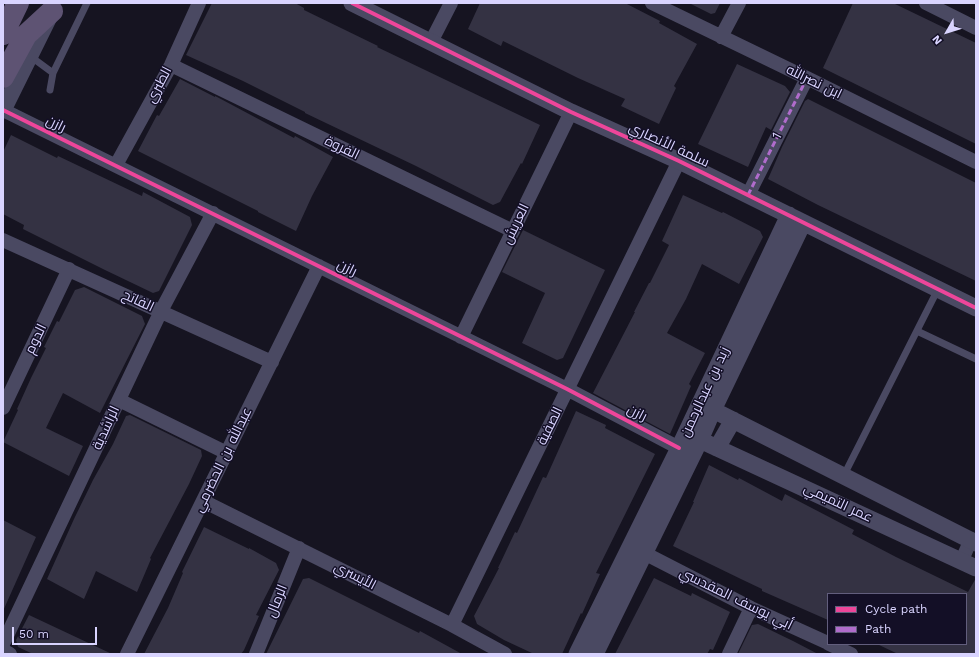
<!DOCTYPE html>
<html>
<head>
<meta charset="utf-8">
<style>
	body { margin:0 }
	#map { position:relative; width:979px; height:657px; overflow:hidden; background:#161421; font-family:"Work Sans",sans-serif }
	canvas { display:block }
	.frame { position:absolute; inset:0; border:4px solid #d9d4ff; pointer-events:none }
	.legend { position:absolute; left:827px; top:593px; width:140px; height:52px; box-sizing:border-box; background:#130f26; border:1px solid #625e7d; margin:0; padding:5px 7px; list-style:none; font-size:12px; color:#d9d4ff }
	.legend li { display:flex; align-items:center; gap:8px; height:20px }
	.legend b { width:20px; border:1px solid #625e7d }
	.north { position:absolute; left:927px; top:12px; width:40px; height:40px; -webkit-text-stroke:3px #130f26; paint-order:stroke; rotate:231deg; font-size:11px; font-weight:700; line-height:16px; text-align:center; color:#d9d4ff }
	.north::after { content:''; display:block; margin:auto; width:14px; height:18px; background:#d9d4ff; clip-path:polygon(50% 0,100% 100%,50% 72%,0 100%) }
	.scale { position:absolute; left:12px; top:627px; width:85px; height:18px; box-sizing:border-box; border:2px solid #d9d4ff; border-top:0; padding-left:5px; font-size:12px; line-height:14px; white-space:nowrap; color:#d9d4ff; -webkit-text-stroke:3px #130f26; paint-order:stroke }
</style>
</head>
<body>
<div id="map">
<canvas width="979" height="657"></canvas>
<div class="frame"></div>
<ul class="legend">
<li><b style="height:5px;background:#ed469a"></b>Cycle path</li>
<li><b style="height:5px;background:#b06ccc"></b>Path</li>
</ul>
<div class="north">N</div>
<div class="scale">50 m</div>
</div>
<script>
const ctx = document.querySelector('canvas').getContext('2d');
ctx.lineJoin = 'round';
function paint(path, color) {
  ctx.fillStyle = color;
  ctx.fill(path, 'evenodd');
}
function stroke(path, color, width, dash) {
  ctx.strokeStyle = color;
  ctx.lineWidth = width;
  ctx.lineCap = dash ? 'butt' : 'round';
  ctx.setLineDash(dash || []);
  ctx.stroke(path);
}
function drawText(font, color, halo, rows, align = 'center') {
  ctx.font = font + ' "Work Sans",Cairo,sans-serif';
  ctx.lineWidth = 3;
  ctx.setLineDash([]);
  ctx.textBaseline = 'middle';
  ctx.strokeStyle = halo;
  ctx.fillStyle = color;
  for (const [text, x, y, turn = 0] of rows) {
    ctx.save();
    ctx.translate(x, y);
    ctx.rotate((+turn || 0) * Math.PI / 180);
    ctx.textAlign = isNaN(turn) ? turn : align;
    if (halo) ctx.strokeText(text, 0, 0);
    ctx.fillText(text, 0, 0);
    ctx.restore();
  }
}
const building = new Path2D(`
	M212,3H295L304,8V10L378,46L377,47L540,125L522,164L521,163L500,202L493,205L416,166L305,113V112L243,81L186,55Z
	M480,3H625L660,21L659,23L697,44L674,86L676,88L659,124L621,106L625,99L578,78L503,41L501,46L468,29Z
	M689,3H720L715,13L711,14Z
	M853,3H893L976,43V144L823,68Z
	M737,64L785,86L790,92L771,130L766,127L748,167L698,144Z
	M180,79L215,97V96L219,98L294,138L295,136L333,157L312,196L296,231L258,212V211L138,151L157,115L159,116Z
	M808,99L976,183V281L818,205L768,179L782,147L805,101Z
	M11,135L57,158L58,156L142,196L143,192L190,217L192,225L159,291L153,293L105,270L23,229L24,225L3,214V152Z
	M683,195L722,213L723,212L760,231L763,237L739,284L702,264L686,299L667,333L705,353L689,384L691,386L670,434L593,393L635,312H634L649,283H650L669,245L662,241Z
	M523,230L605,270L563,358L557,360L522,343L545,293L502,272Z
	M84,287L142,316L145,324L100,413L63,393L46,428L83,446L69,476L3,442L18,410L17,409L31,378L46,348L44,347L57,321L59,322L75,290Z
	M576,411L606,425L605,428L655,454L596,573L600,574L582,614L581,613L562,654H534L504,640L477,624L474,616L499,568H498L515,532L517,533L543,477L546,478Z
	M130,415L201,450L202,456L189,484L150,558L151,559L137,592L96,571L84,599L47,579L74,519L93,480L113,444L126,416Z
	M709,465L738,480L739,478L782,501L785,494L854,530L852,534L896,557L968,592L976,578V654H898L877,644H966V597L967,594H828V620L762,591V589L743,580L673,546L694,502H693Z
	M3,520L36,537L3,611Z
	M204,527L249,549V548L276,563L279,570L256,615L259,616L244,650L241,654H144L168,608L183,573L182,572Z
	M309,578L419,633L420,631L462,654H266L303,579Z
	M654,578L691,596L692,593L730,612L713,650L710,649L707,654H615Z
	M29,615L112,654H33L18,647L16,640Z
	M758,624L793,641L818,654H738L752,625Z`);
const service = new Path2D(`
	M30,56L53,73
	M50,90L53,73L87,3
	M917,331L976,359
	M844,475L938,289`);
const minor = new Path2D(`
	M652,3L807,78L976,162
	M926,3L976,28
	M721,37L739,3
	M431,42L451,3
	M171,65L513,231
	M3,110L567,389L679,448
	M116,165L171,65L199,3
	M748,195L807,78
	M3,240L272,362
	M461,337L571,112
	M119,400L227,453
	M3,408L69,269
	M203,501L452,625L505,654
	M644,553L751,608L828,643
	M962,560L971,539
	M452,625L679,161
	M3,644L161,311L213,213
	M829,644L851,654
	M3,650L10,654
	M127,654L319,266
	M256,654L299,548
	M729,654L751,608`);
const tertiary = new Path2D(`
	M352,3L571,112L679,161L976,308
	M3,110L49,17
	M713,410L976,543
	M700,440L976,568
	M717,448L733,420
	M577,654L679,448L789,215
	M595,654L700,440L713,410L803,223`);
const primary = new Path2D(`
	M3,34L18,3
	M3,77L26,35L52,11`);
const quiet = new Path2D(`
	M748,195L807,78`);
const cycleway = new Path2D(`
	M352,3L571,112L679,161L976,308
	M3,110L567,389L679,448`);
const streetNames = [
	["ابن نصرالله",814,82,26],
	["الطبري",159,85,-62],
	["رازن",56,124,26],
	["1",777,136,-63],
	["سلمة الأنصاري",669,145,25],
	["الفروة",342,148,26],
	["العريش",516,224,-64],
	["رازن",347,268,26],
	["الفاتح",138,301,25],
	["الدوم",36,339,-64],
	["زيد بن عبدالرحمن",705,392,-65],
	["رازن",637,413,27],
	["الصفية",550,426,-64],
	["الراشدية",106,428,-65],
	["عبدالله بن الحضرمي",223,460,-64],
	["عمر التميمي",838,503,25],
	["الأيسري",355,576,27],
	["أبي يوسف المقدسي",736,599,26],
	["الرمال",277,601,-68]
];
paint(building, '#343243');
stroke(service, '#4a4962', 7);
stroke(minor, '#4a4962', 14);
stroke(tertiary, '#4a4962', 17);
stroke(primary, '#5e5373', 22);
stroke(quiet, '#b06ccc', 3, [6, 3]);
stroke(cycleway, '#ed469a', 4);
drawText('14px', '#d9d4ff', '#130f26', streetNames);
</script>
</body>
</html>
